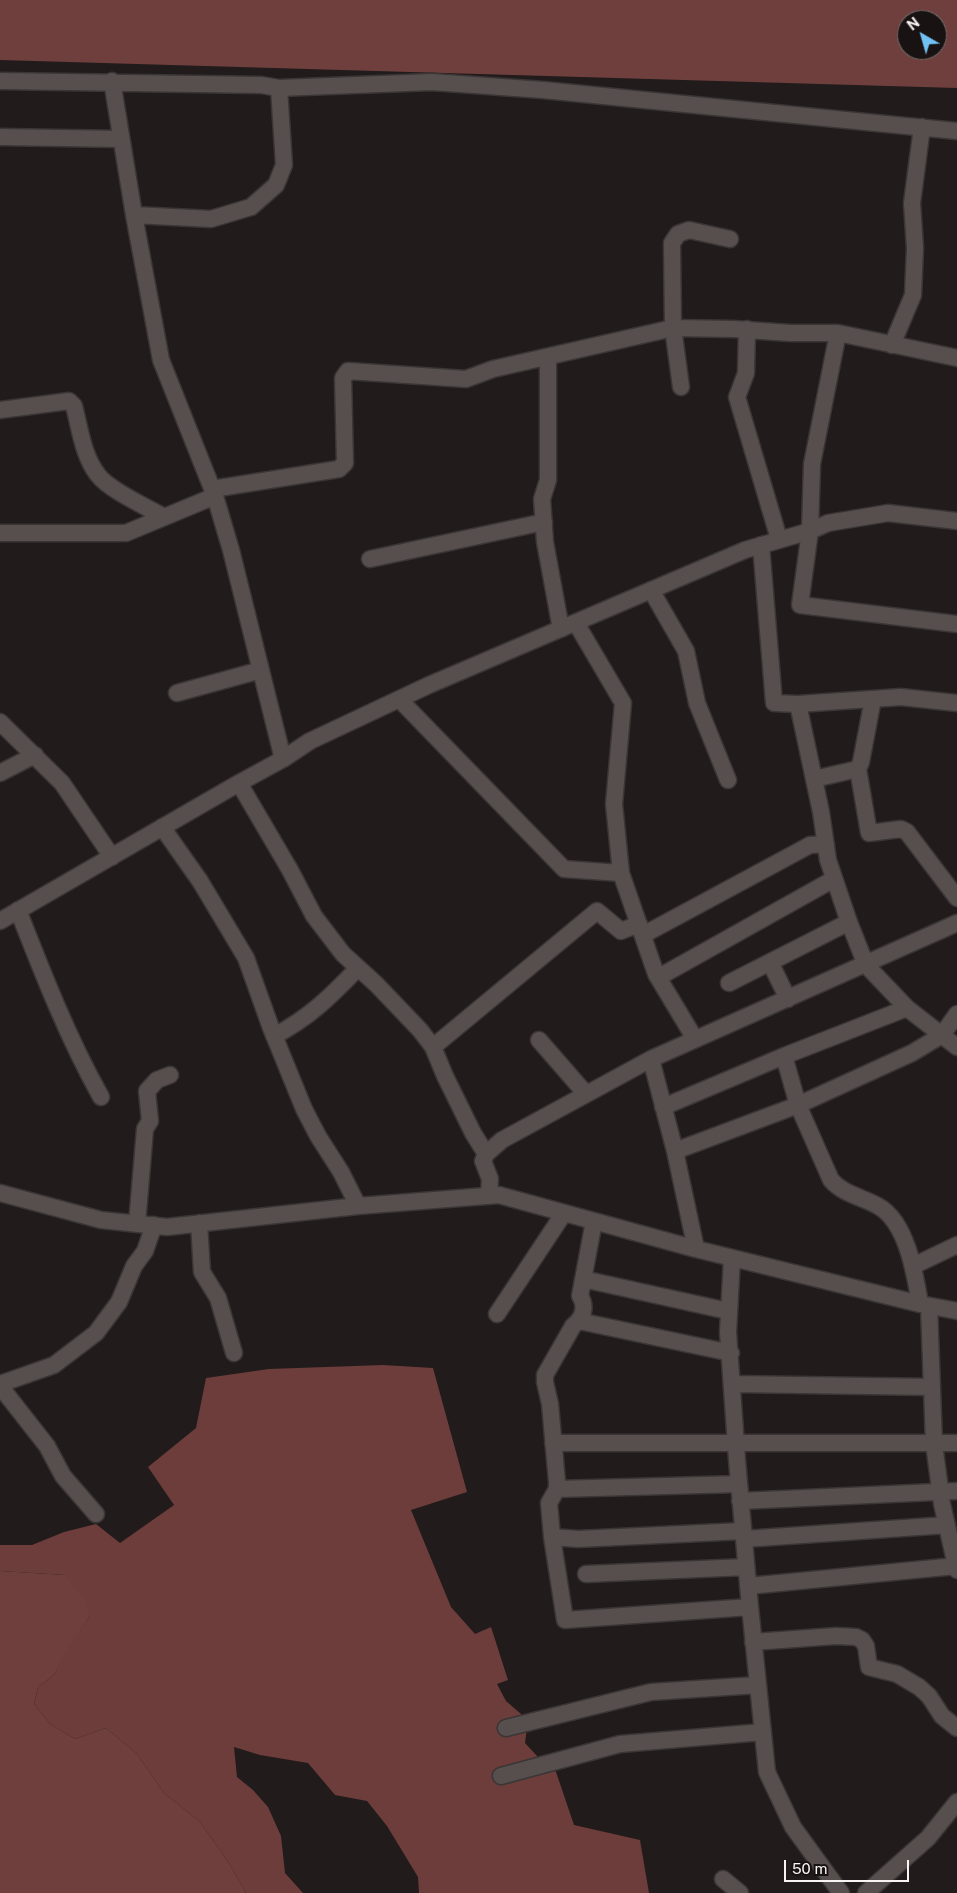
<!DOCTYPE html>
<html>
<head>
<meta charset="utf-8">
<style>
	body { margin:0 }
	#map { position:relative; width:957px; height:1893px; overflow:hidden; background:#211b1b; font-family:"Public Sans",sans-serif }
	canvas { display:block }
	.north { position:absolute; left:897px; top:10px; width:50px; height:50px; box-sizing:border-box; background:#181212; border:1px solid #726c6c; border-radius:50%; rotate:322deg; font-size:14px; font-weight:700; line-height:20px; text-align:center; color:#f8f4f3 }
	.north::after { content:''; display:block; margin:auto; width:18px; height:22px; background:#72c1f5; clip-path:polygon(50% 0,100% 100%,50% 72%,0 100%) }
	.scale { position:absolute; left:784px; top:1860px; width:125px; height:22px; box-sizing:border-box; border:2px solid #f8f4f3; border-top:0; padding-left:6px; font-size:15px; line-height:18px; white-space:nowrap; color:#f8f4f3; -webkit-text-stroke:4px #181212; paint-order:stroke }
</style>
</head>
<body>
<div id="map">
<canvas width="957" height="1893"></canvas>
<div class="north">N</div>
<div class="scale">50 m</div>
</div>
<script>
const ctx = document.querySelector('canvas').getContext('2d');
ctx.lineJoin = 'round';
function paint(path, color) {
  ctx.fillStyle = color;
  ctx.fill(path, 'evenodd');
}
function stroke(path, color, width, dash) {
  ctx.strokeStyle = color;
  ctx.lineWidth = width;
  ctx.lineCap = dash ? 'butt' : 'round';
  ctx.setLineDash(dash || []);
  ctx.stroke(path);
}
const forest = new Path2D(`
	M383,1365L433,1368L467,1492L411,1510L451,1607L475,1634L491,1627L508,1680L497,1684L506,1701L528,1720L525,1743L538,1757L555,1769L574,1825L640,1840L649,1893H419L418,1877L387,1826L367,1801L335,1795L308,1763L260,1755L234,1747L237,1777L253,1790L268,1807L281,1836L285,1873L303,1893H246L229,1863L200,1822L164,1793L137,1754L106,1728L75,1739L50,1724L34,1704L38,1687L55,1674L67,1647L90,1616L65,1575L0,1571V1545H32L64,1532L96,1524L120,1543L174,1505L148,1467L196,1428L206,1378L269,1369Z`);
const water = new Path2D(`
	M0,0H957V88L0,60ZM907,20H937V50H907Z
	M0,1571L65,1575L85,1600L90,1616L68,1647L55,1674L38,1687L34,1704L50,1724L75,1739L106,1728L137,1754L164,1793L200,1822L229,1863L246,1893H0Z`);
const minor = new Path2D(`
	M0,81L261,85L279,88L432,82L543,90L957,131
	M112,81L134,215L161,360L215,496L231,550L283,759
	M0,137L121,139
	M134,215L211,219L251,207L276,185L284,165L279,88
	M747,329L746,373L737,397L779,539
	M838,333L812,464L810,531L800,605L957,624
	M892,345L913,295L915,248L912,203L922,127
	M548,357V480L542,499L545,542L561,629
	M681,387L673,328L672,243L678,234L689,230L730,239
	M0,410L69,401L74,406C80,429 83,456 98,475C109,490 147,507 164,517
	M212,489L339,469L345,463L343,378L348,371L466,379L493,369L673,328L733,329L790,333H838L957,358
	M0,533H126L215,496
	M761,545L774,703L798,704L901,697L957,703
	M370,559L544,522
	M651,590L686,651L697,703L728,780
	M576,623L623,703L614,804L621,873
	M177,693L261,670
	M399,699L564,869L621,873L656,974L695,1039
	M873,699L861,762L858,769L869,833L901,829L907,832L957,898
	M798,704L821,812L828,860L849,922L866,965L907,1008L957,1047
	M0,722L62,783L112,857
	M0,773L35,755
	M814,779L858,769
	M239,783L290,870L314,916L343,954L376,984L420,1030L433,1047L445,1076L473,1133L486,1154
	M162,827L200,881L246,958L271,1028L304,1109L318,1136L341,1172L358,1206
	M18,910C43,974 68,1038 101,1097
	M0,921L239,783L283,759L310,741L429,685L745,550L810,531L828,523L888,513L957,521
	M643,935L810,845L826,844
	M770,962L788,999
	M659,977L834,879
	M729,983L849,922
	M274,1036C309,1018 331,996 358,968
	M539,1040L586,1094
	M433,1047L597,911L621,931L639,924
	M784,1056L798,1105L912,1053L942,1035L957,1014
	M651,1059L675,1151L696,1249
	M663,1107L784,1056L907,1008
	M675,1151L798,1105L831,1180C843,1194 862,1197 878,1206C907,1222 915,1274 920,1304
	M0,1193L101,1220L167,1227L358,1206L499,1195L696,1249L920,1304L957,1311
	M489,1196L490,1179L483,1161L486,1154L502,1140L651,1059L957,923
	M594,1221L580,1296C587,1307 583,1318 573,1326L545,1375V1382L550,1404L557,1482V1489L549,1503L552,1537L565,1620L750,1607
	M199,1223L202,1272L218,1298L234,1353
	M137,1224L145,1129L150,1121L147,1091L157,1080L170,1075
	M732,1258L728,1332L737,1460L750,1607L767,1772L793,1827L841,1893
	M913,1266L957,1245
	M583,1279L728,1311
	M929,1306L934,1444L942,1504L957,1570
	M497,1314L564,1213
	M579,1321L731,1353
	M0,1384L54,1365L96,1333L119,1302L134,1266L145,1251L154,1225
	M733,1384L932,1387
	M0,1386L47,1446L63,1476L96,1514
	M553,1443H957
	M557,1489L739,1484
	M740,1501L957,1491
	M552,1537L578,1539L743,1531
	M744,1539L947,1525
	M586,1574L746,1567
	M748,1586L956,1566
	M753,1642L836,1636L856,1637L862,1640L866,1646L869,1667L897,1674L919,1687L929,1696L942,1716L957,1728
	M506,1728L651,1692L758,1685
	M501,1776L620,1744L763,1732
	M723,1879L740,1893
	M866,1893L928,1838L957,1802`);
paint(forest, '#6c3d3b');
paint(water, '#6f3f3d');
stroke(minor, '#3a3635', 19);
stroke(minor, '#564f4e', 16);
</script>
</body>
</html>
